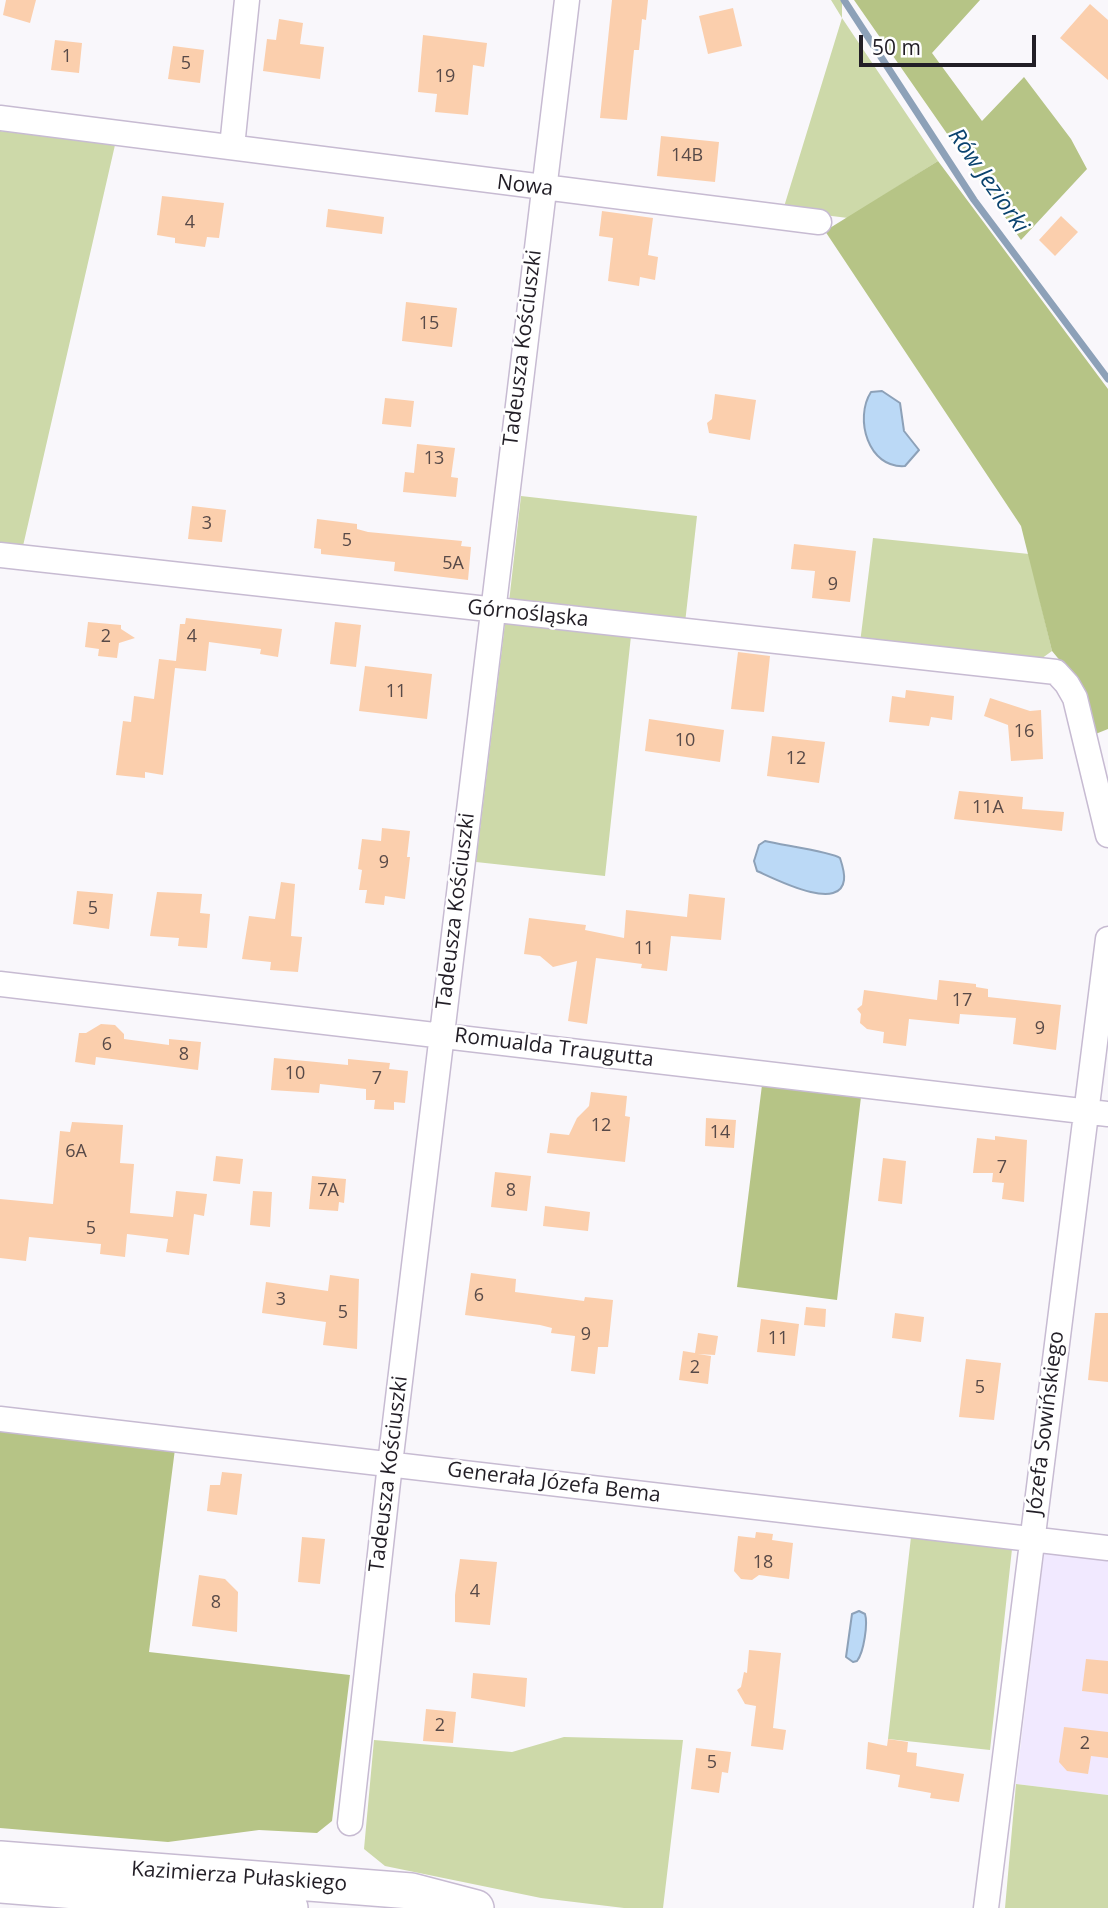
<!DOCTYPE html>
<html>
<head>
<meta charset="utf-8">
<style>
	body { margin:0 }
	#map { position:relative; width:1108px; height:1908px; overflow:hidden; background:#f9f7fb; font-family:"Open Sans",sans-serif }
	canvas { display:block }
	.scale { position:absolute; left:859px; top:35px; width:177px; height:32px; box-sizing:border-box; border:4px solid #221e26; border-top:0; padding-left:9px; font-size:21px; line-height:24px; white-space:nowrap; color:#221e26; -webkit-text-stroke:5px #fff; paint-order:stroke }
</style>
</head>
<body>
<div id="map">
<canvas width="1108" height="1908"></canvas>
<div class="scale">50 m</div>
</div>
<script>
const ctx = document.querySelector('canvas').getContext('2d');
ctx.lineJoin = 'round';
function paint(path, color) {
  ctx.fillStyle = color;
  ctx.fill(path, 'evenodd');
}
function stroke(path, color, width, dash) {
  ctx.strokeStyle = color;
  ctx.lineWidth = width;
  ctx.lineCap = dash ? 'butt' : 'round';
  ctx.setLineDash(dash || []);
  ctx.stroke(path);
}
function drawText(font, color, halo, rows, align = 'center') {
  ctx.font = font + ' "Open Sans",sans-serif';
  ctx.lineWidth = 5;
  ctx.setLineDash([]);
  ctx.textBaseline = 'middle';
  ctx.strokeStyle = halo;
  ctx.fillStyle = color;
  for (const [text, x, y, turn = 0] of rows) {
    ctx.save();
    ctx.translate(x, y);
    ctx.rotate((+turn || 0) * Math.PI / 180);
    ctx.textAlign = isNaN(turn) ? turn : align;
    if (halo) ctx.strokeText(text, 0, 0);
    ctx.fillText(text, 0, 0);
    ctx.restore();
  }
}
const commercial = new Path2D(`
	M1044,1553L1108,1560V1795L1016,1784Z`);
const green = new Path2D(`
	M831,0H842V18L938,161L848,218L783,210L842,18Z
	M0,131L115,145L23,546L0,544Z
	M521,496L697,516L685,623L509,602Z
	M873,538L1029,554L1052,651L1034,664L860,643Z
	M505,623L631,636L605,876L476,862Z
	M911,1537L1012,1549L990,1750L888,1739Z
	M564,1737L683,1740L663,1908H624L541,1898L385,1866L364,1849L374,1740L512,1752Z
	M1016,1784L1108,1795V1908H1005Z`);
const forest = new Path2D(`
	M854,0H980L932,53L982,121L1024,77L1071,139L1087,169L1021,240Z
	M938,161L1108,389V729L1093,735L1077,681L1052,651L1021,526L825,231Z
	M762,1085L861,1097L837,1300L737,1287Z
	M0,1430L175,1449L149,1652L350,1675L332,1821L317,1833L259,1830L168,1842L0,1828Z`);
const water = new Path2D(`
	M882,391L900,403L904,431L919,450L905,466C868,469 854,418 871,392Z
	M765,841C781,845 832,852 840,858C842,864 845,873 844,880C840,913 773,878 757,871L754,861L759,845Z
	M859,1611L865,1614C868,1623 864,1652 857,1661L853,1662L846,1657L852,1614Z`);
const stream = new Path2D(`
	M844,0L974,200L1108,379`);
const building = new Path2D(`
	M6,0H36L30,23L3,15Z
	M612,0H648L646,20L642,19L639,50H634L627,120L600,118Z
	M1090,4L1108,20V80L1060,38Z
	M733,8L742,46L708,54L699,16Z
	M279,19L303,23L300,44L324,47L320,79L263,71L267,39L276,40Z
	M423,35L487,43L484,67L473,65L468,115L435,112L437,94L418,92Z
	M55,40L82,43L79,73L51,70Z
	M173,46L204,50L200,83L168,79Z
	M661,136L719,142L715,182L657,176Z
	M162,196L224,203L219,238L207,237L205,247L175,243V238L157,235Z
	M328,209L384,217L382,234L326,227Z
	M602,211L653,218L648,255L658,257L655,280L640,277L639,286L608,281L613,238L599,236Z
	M1061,216L1078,232L1055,256L1039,240Z
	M406,302L457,308L452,347L402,341Z
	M715,394L756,400L750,440L709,433L707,423L712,419Z
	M385,398L414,401L411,427L382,424Z
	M417,444L455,448L451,477L458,478L456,497L403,492L405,472L414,473Z
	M192,506L226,510L222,542L188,539Z
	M317,519L357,524V529L368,532L462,541L461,546L471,547L468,580L394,571L395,562L321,554V549L314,548Z
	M794,544L856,551L850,602L812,598L815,571L791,569Z
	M186,618L282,629L278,657L260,654L261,649L209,642L206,671L175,668L163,775L145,772V778L116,775L123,721L131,722L134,696L154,699L159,659L176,661L180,624H185Z
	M88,622L121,625V629L135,638L119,643L117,658L98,656L99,649L85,647Z
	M335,622L361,625L356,667L330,664Z
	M738,652L770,656L764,712L731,709Z
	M365,666L432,674L427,719L359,711Z
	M906,690L954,696L952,720L931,717L929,726L889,722L892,696L905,698Z
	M990,698L1030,711L1041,710L1043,759L1011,761L1008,725L984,716Z
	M649,719L724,730L720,762L645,751Z
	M772,736L825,742L819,783L767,776Z
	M959,791L1023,797L1022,809L1064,812L1062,831L954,819Z
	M382,828L410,831L407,857H410L405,899L385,896L384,905L365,903L367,890H359L362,870L358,869L362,839L381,841Z
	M281,882L295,884L291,936L302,937L298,972L270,970L271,962L242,959L249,916L275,919Z
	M77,891L113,894L109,929L73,924Z
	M157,892L202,894L200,913L210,914L207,948L178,946L179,938L150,936Z
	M689,894L725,898L721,940L671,936L667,971L641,968L642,964L596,958L587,1024L568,1021L577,961L553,967L540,956L524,954L529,918L586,925L585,930L624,938L626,910L687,917Z
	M939,980L976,984V987L988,989V997L1061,1005L1056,1050L1013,1044L1016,1018L960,1014L959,1024L909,1019L906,1046L883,1043L884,1032L867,1029L860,1023L861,1014L857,1009L862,1005L864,990L937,1000Z
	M101,1024L115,1025L124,1034V1039L169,1045V1039L201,1042L198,1070L96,1057L95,1065L75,1062L79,1033H86Z
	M274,1058L348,1065V1059L390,1063L389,1069L408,1071L405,1103L394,1102V1110L374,1109L375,1100H366V1089L320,1084L319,1093L271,1090Z
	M591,1092L627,1096L625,1116L630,1117L625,1162L547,1153L550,1133L569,1135L577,1118L589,1106Z
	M706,1118L736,1120L734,1148L705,1146Z
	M72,1122L123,1125L120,1163L134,1164L130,1213L173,1217L176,1191L207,1194L204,1216L194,1214L189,1255L166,1252L168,1239L127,1234L125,1257L100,1254L101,1244L29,1237L26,1261L0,1258V1199L53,1204L60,1131L70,1132Z
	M995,1136L1027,1140L1024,1202L1002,1199L1004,1183L992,1182L993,1173H973L977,1138L995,1140Z
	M216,1156L243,1159L240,1184L213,1181Z
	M883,1158L906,1161L902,1204L878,1201Z
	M495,1172L531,1176L527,1211L491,1207Z
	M312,1176L346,1179L344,1203L339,1202L338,1211L309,1209Z
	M253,1191L272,1192L270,1227L250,1225Z
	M545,1206L590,1212L588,1231L543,1226Z
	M471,1273L516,1279L515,1292L584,1301L585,1297L613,1300L608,1347H598L595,1374L571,1371L575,1336L551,1333L552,1328L540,1325L465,1315Z
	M330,1275L359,1279L357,1349L323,1345L326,1322L262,1313L266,1282L328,1291Z
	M806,1307L826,1309L825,1327L804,1325Z
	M895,1313L924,1317L921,1342L892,1338Z
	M1095,1313H1108V1382L1088,1380Z
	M761,1319L799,1324L795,1356L757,1352Z
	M698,1333L718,1336L715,1355L698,1354L711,1356L708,1384L679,1380L683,1351L695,1353Z
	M966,1359L1001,1363L994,1420L959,1417Z
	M222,1472L242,1474L237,1515L207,1511L210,1485H220Z
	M756,1532L773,1534L772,1540L793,1543L789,1579L759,1575L752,1580L741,1579L734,1571L738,1536L755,1538Z
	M302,1537L325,1539L320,1584L298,1582Z
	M460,1559L497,1562L490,1625L455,1622V1595Z
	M199,1575L225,1579L238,1592L237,1632L192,1626Z
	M749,1650L781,1653L773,1728L786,1730L783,1750L751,1746L756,1706L745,1704L737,1690L741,1687L744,1672L747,1673Z
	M1086,1659L1108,1661V1694L1082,1691Z
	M473,1673L527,1678L525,1707L471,1698Z
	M426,1709L456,1712L453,1743L423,1741Z
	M1064,1727L1108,1732V1758L1091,1756L1088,1774L1067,1771L1059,1762Z
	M888,1739L908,1742L907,1752L917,1753L916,1766L964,1774L959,1802L930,1798L931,1793L898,1787L900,1775L866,1769L868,1742L887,1746Z
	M696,1748L731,1752L728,1773L722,1772L719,1793L691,1789Z`);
const street = new Path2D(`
	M0,118L819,222
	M232,147L247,0
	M0,555L1056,672L1067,684L1075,698L1108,835
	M0,984L1108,1114
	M0,1419L1108,1548
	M350,1823L390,1464L567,0
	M986,1908L1108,939`);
const secondary = new Path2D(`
	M0,1859L411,1891L476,1908
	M0,1885L290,1908`);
const numberNames = [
	["1",67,57],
	["5",186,64],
	["19",445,77],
	["14B",687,156],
	["4",190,223],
	["15",429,324],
	["13",434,459],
	["3",207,524],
	["5",347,541],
	["5A",453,564],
	["9",833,585],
	["2",106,637],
	["4",192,637],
	["11",396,692],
	["16",1024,732],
	["10",685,741],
	["12",796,759],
	["11A",988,808],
	["9",384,863],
	["5",93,909],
	["11",644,949],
	["17",962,1001],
	["9",1040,1029],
	["6",107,1045],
	["8",184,1055],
	["10",295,1074],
	["7",377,1079],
	["12",601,1126],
	["14",720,1133],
	["6A",76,1152],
	["7",1002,1168],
	["7A",328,1191],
	["8",511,1191],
	["5",91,1229],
	["6",479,1296],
	["3",281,1300],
	["5",343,1313],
	["9",586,1335],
	["11",778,1339],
	["2",695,1368],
	["5",980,1388],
	["18",763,1563],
	["4",475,1592],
	["8",216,1603],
	["2",440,1726],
	["2",1085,1744],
	["5",712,1763]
];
const streetNames = [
	["Nowa",525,186,7],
	["Tadeusza Kościuszki",523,348,-83],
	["Górnośląska",528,614,6],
	["Tadeusza Kościuszki",456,911,-83],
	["Romualda Traugutta",554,1048,7],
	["Józefa Sowińskiego",1046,1423,-83],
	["Tadeusza Kościuszki",389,1474,-83],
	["Generała Józefa Bema",554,1483,7],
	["Kazimierza Pułaskiego",239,1877,4]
];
const waterNames = [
	["Rów Jeziorki",988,181,55]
];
paint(commercial, '#f1e9ff');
paint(green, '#cdd9a9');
paint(forest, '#b6c486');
paint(water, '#bbd9f6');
stroke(water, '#8da1b8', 2);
stroke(stream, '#8da1b8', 7);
paint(building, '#fbcfad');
stroke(street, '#c7bbd2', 27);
stroke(secondary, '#c7bbd2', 38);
stroke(street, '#fff', 24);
stroke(secondary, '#fff', 35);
drawText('18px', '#584a48', null, numberNames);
drawText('21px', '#221e26', '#fff', streetNames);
drawText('italic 23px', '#0a436e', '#fff', waterNames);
</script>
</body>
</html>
